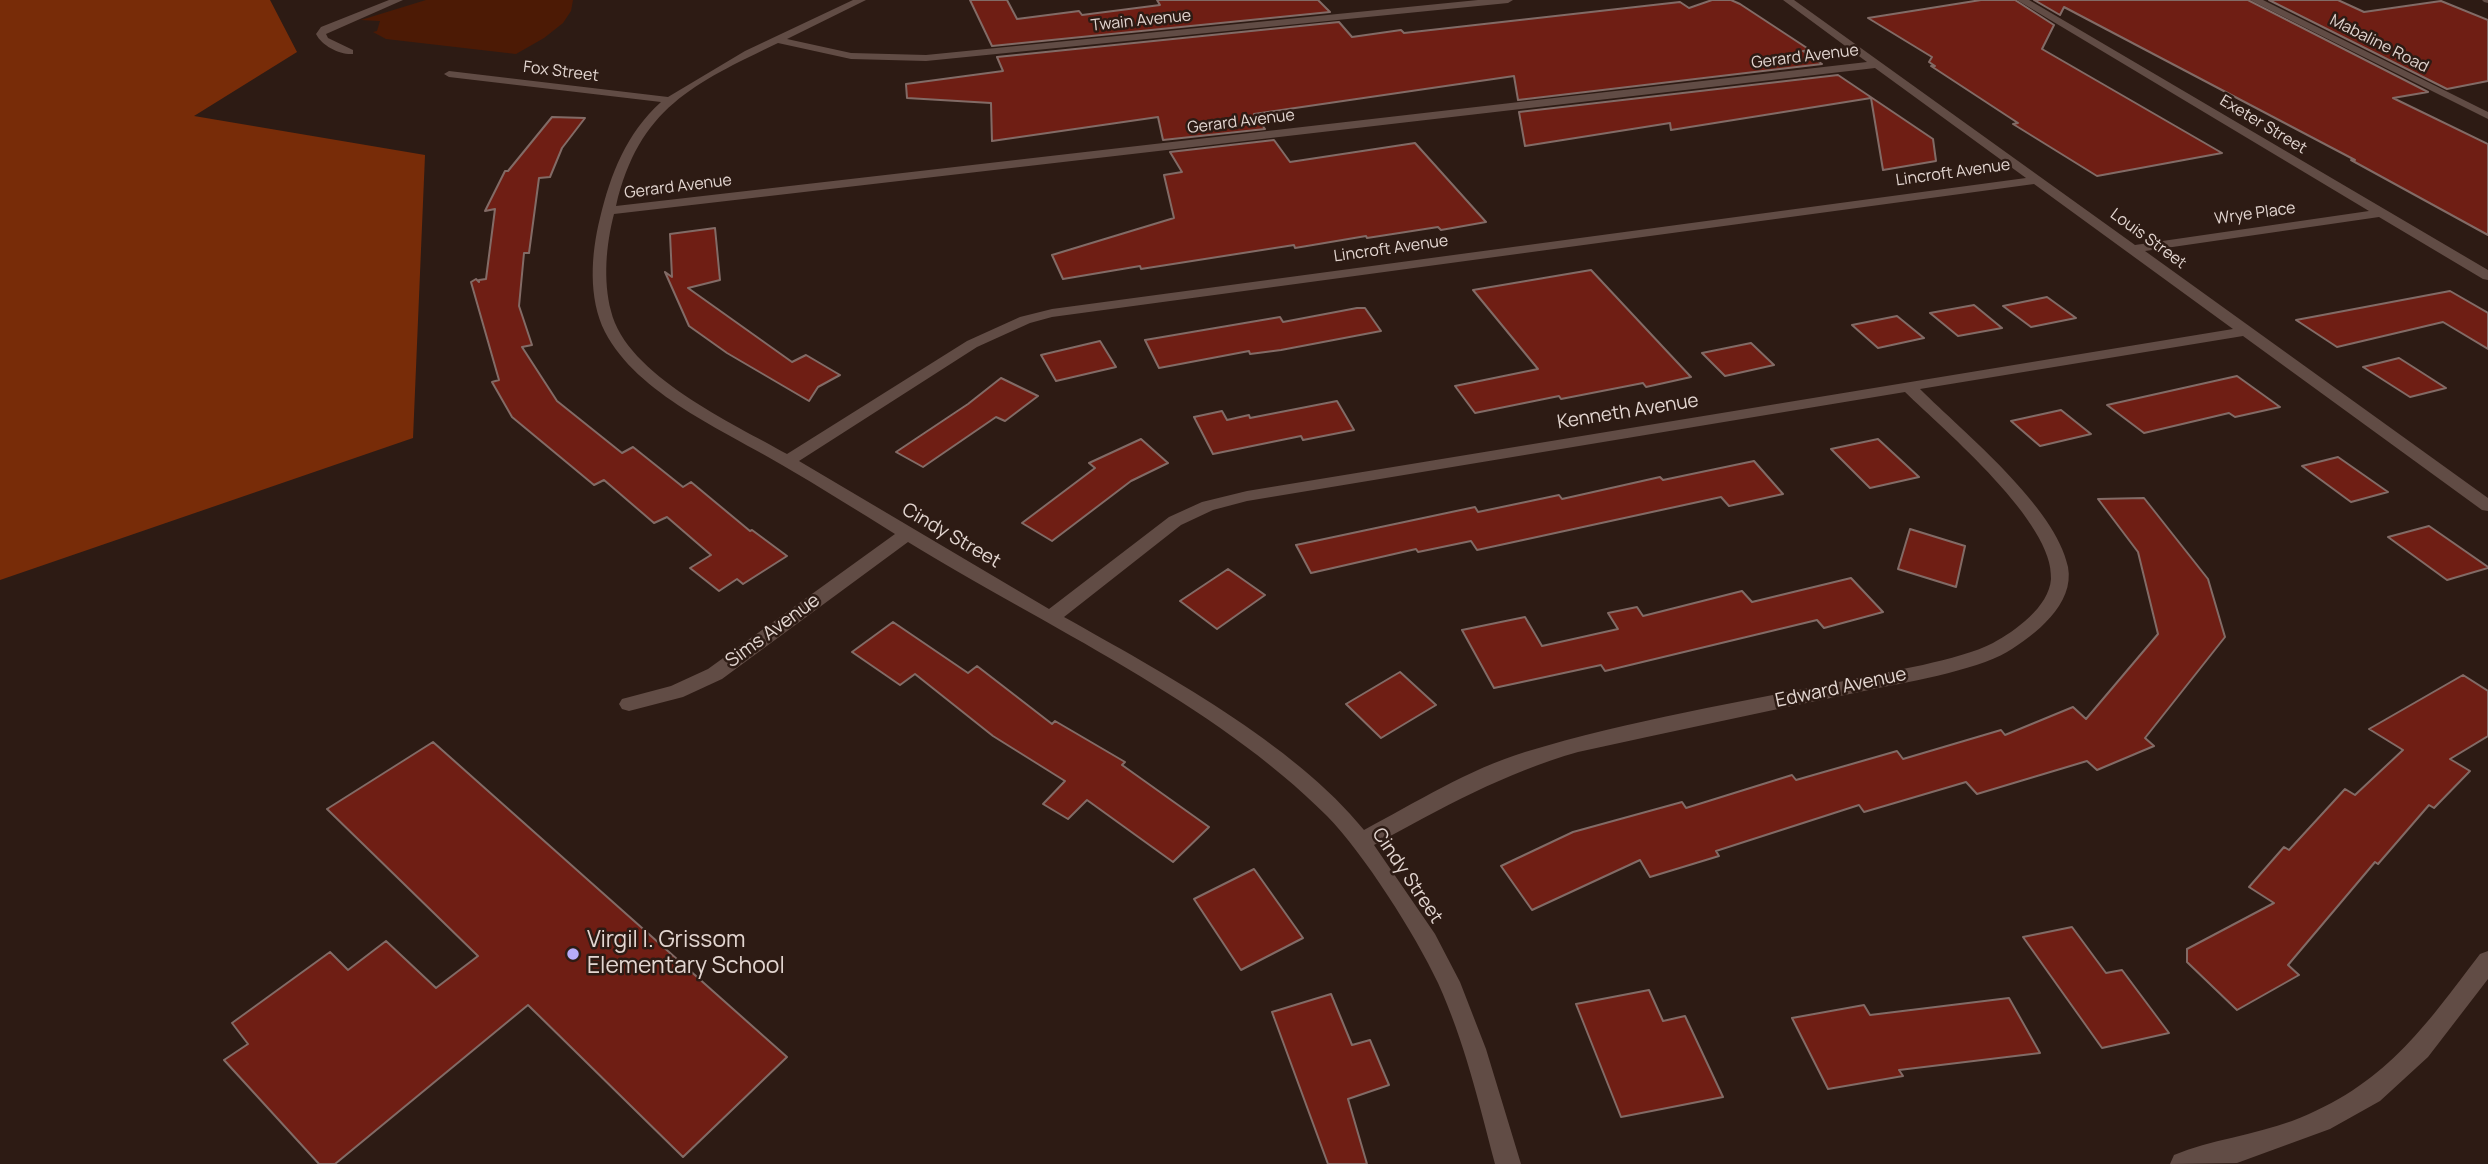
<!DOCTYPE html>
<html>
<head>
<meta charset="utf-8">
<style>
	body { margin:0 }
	canvas { display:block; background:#2d1b14 }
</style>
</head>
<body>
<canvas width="2488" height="1164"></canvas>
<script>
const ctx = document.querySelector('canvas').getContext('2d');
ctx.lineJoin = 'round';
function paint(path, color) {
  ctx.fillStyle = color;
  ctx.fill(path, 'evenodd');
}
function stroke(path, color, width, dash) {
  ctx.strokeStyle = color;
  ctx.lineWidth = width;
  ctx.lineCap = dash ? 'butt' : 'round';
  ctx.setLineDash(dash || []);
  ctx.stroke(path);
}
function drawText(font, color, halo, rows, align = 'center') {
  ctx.font = font + ' Manrope,sans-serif';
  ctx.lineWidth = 5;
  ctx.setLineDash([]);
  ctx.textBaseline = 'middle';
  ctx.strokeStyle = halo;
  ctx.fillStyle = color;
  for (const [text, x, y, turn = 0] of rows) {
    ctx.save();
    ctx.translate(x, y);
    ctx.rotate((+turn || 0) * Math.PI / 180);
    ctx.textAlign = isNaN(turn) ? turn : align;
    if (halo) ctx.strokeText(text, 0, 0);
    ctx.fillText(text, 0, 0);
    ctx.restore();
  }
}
const green = new Path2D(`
	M426,0H573L571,11L563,23L544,38L516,54L386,39L373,32L377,31L380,21L361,20Z`);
const forest = new Path2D(`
	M0,0H270L297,52L194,116L425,155L413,438L0,580Z`);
const building = new Path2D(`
	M970,0H1007L1017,19L1079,11L1082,15L1160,5L1157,0H1318L1330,12L992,46Z
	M1712,0H1731L1740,4L1810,50L1803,51L1822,64L1518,100L1514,76L1254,114L1265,129L1163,140L1158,117L992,141L991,103L907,98L906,84L1003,71L997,57L1339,22L1352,37L1401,30L1404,33L1680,2L1689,8Z
	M1981,0H2015L2054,25L2042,49L2222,153L2097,176L2013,124L2018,123L1931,66H1935L1929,62L1932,57L1868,18Z
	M2034,0H2248L2428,92L2393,98L2488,144V235L2351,160H2355L2064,7L2060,15Z
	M2269,0H2338L2364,12L2441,1L2488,20V81L2447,89Z
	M1838,75L1933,139L1936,161L1883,170L1871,98L1671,130L1670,123L1525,146L1519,112Z
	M552,117L585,118L562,148L550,177L539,178L529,253H524L519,306L532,345L522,347L557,401L622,453L633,447L683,487L691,482L750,531L752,530L787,556L743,584L737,579L719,591L690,568L711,555L667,517L654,523L604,480L594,485L512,417L492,382L499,380L471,282L476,279L479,282V280L486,279L495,209L485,211L505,171H508Z
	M1274,140L1290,162L1415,143L1486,222L1441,230L1438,227L1367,238L1366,236L1295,248L1294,245L1141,269L1140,266L1063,279L1052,255L1174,218L1164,175L1182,172L1170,152Z
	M715,228L720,280L688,288L792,362L806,355L840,375L818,387L809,401L727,353L689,326L665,272L672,277L670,234Z
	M1591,270L1691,377L1646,387L1643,383L1561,399L1559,396L1475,413L1455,386L1538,369L1473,290Z
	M2450,291L2488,313V349L2443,322L2337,347L2296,320Z
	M2047,297L2076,318L2031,327L2003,306Z
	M1974,305L2002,328L1958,336L1930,313Z
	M1357,308H1365L1381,331L1281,350L1250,354L1249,351L1159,368L1145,340L1280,317L1283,322Z
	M1897,316L1924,338L1878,348L1852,325Z
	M1100,341L1116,367L1056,381L1041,355Z
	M1751,343L1774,365L1725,376L1702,353Z
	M2399,358L2446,388L2410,397L2363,367Z
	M2237,376L2280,407L2235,417L2229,413L2144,433L2107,405Z
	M1001,378L1038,396L1005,421L996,417L923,467L896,452L968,404Z
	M1337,401L1354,430L1303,440L1301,436L1213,454L1194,417L1222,411L1227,420L1249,415L1250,418Z
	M2061,410L2091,434L2040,446L2011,421Z
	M1141,439L1168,463L1131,481L1052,541L1022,523L1095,468L1089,463Z
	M1878,439L1919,477L1870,488L1831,449Z
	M2338,457L2388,492L2351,502L2302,466Z
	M1754,461L1783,494L1729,506L1721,497L1477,550L1471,541L1418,552L1416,549L1311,573L1296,545L1475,507L1478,512L1559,495L1562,499L1660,477L1663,480Z
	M2144,498L2208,579L2225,637L2145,738L2154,746L2097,770L2087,761L1977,794L1966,782L1864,812L1859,805L1716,851L1719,856L1650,877L1640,860L1532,910L1501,866L1573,832L1682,802L1686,808L1792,775L1796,780L1897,751L1903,759L2001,730L2005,735L2073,707L2086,719L2158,634L2138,552L2098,499Z
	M2429,526L2488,567V568L2447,580L2388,537Z
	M1910,529L1965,546L1956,587L1898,569Z
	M1228,569L1265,595L1217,629L1180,601Z
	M1851,578L1883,612L1824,628L1817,620L1605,671L1601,665L1494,688L1462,630L1525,617L1542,646L1618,629L1608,613L1637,607L1643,616L1742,591L1752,602Z
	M893,622L968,673L977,666L1052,724L1055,721L1125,762L1122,765L1209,827L1173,862L1087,800L1068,819L1043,804L1065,781L993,736L915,674L900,685L852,652Z
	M1400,672L1436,705L1381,738L1346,704Z
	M2463,675L2488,691V736L2450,759L2470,771L2434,808L2429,805L2378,864L2375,862L2288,965L2299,975L2237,1010L2187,962V949L2274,903L2249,887L2284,847L2289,850L2345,789L2355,795L2403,750L2369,729Z
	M433,742L787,1057L683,1157L528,1005L335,1164H319L224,1060L248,1044L232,1023L330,952L348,970L386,941L436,988L478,956L327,809Z
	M1254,869L1303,938L1241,970L1194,899Z
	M2072,927L2106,973L2122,970L2169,1033L2102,1048L2023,937Z
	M1649,990L1663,1021L1685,1016L1723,1097L1621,1117L1576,1004Z
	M1331,994L1352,1045L1370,1040L1389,1085L1348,1099L1367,1164H1328L1272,1012Z
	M2009,998L2040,1053L1899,1070L1903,1076L1828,1089L1792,1018L1864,1005L1870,1015Z`);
const lane = new Path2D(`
	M389,0H403L326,34L328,38L353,50V54C340,55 322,46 316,34L321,27Z`);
const street = new Path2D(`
	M853,0H866L787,39L851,53L926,55L1478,0H1513L1508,3L926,61L851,59L778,43C693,84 639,108 616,206L1867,62L1783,0H1794L2135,245L2369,211L2017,0H2029L2488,270V280L2483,279L2379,217L2145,251L2488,498V511L2482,510L2243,336L1920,389C1964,433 2056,507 2068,567C2075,604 2035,635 2007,652C1975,671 1902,683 1864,691C1768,711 1673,731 1578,752C1504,773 1442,808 1374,845L1435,934L1460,982L1486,1049L1521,1164H1495C1479,1103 1464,1040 1438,983C1415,934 1364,854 1327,816C1215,703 1043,625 908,542L722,679L683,697L629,711L622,709L619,704L622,699L671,686L708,669L895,534C858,511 820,487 782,465C725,431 637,394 605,332C588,298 591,254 600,218C611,173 626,134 661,102L449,77L444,74L449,71L668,97L745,51ZM1875,68L2026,178L1052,309L1020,317L967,341L787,454C734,424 626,375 611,311C603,280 606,245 614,214ZM2034,184L2233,329L1247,491L1202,502L1169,517L1049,609L799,461L977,347L1030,323L1052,317ZM1905,392C1945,431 2055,523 2051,579C2049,607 2015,631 1993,643C1958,661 1889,671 1849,680C1741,702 1631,720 1525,752C1469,769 1415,803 1364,830C1295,744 1160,671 1064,617L1181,525L1213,510L1247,501Z
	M2250,0H2263L2488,112V119Z
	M2482,0H2488V3L2484,2Z
	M2488,951V979L2428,1057L2380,1101L2330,1129L2237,1163L2170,1164L2174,1155C2210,1140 2254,1135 2292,1121C2384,1086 2423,1029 2480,954Z`);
const markers = [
	[573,954,7,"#b7abf8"]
];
const farStreetnames = [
	["Twain Avenue",1141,21,-6],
	["Mabaline Road",2379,44,27],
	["Gerard Avenue",1805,57,-7],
	["Fox Street",561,72,7],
	["Gerard Avenue",1241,122,-7],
	["Exeter Street",2263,125,31],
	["Lincroft Avenue",1953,173,-8],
	["Gerard Avenue",678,187,-7],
	["Wrye Place",2255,214,-8],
	["Louis Street",2148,239,36],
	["Lincroft Avenue",1391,249,-8]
];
const streetNames = [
	["Kenneth Avenue",1628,412,-9],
	["Cindy Street",951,536,30],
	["Sims Avenue",773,631,-36],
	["Edward Avenue",1841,688,-12],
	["Cindy Street",1407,876,56]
];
const nearPoinames = [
	["Virgil I. Grissom",587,941],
	["Elementary School",587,967]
];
paint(green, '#4c1a05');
paint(forest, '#782c08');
paint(building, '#6f1e14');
stroke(building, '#826b66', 2);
paint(lane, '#614c45');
paint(street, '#614c45');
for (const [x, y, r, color] of markers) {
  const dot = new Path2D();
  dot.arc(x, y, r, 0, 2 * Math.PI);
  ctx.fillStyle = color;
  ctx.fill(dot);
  stroke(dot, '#2d1b14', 2.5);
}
drawText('16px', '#e3d6d1', '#2d1b14', farStreetnames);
drawText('19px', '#e3d6d1', '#2d1b14', streetNames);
drawText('23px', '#e3d6d1', '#2d1b14', nearPoinames, 'left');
</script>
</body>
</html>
